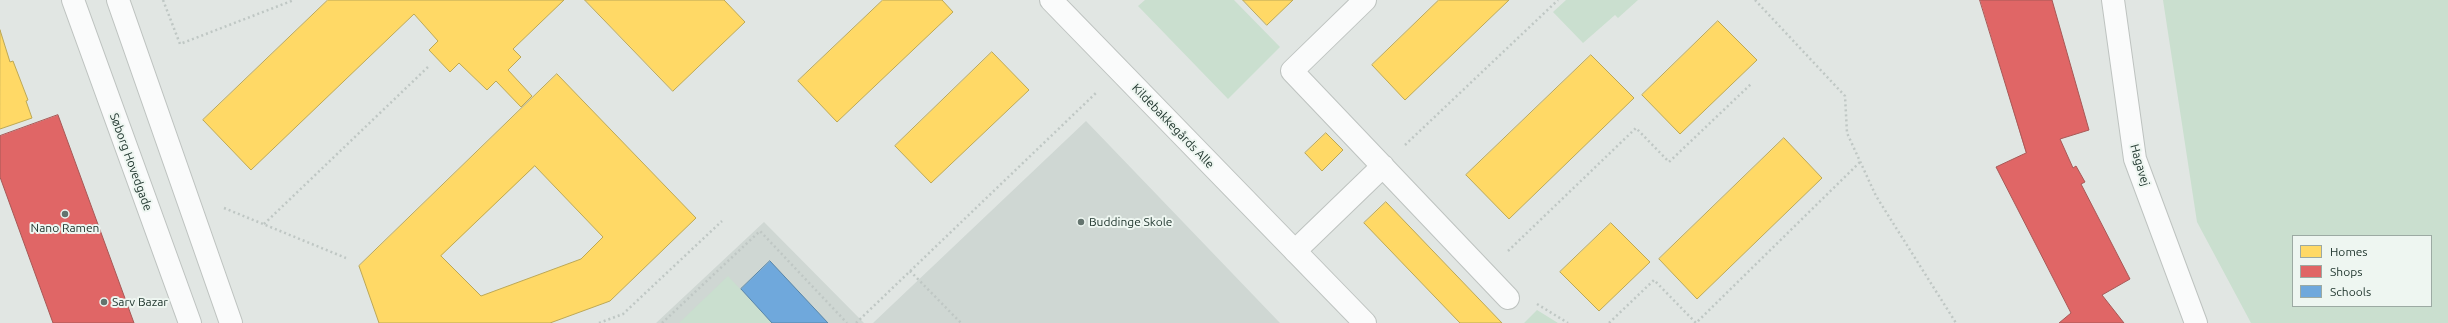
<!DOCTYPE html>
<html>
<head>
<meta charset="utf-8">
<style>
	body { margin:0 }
	#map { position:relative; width:2448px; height:323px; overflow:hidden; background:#e1e6e3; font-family:Ubuntu,sans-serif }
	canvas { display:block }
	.legend { position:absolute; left:2292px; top:235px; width:140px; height:72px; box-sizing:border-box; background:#eef6f1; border:1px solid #9caaa3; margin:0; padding:5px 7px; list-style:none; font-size:12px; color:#21372f }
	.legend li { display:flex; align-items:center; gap:8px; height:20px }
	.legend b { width:20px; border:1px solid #9caaa3 }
</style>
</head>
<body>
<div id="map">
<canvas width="2448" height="323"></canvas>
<ul class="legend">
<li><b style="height:11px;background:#ffd966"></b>Homes</li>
<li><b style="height:11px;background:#e06666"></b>Shops</li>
<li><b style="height:11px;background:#6fa8dc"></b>Schools</li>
</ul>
</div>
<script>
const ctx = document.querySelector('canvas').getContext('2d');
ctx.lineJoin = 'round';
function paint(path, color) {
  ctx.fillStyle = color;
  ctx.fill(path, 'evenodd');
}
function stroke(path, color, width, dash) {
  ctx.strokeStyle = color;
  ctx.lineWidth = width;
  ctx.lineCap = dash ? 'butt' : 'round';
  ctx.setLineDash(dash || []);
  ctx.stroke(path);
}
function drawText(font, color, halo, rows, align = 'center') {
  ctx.font = font + ' Ubuntu,sans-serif';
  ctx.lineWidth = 4;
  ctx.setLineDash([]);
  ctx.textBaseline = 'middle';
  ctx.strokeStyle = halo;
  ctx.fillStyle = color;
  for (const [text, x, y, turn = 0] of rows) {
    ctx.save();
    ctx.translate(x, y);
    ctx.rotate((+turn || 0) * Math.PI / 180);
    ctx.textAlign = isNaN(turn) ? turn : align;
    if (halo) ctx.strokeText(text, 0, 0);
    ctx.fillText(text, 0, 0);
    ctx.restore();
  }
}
const built = new Path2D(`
	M1086,121L1280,323H873Z
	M764,222L864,323H656Z`);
const green = new Path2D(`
	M1145,0H1234L1280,47L1228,99L1138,6Z
	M1566,0H1638L1618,18L1615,15L1583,43L1553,12Z
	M2163,0H2448V323H2251L2197,222ZM2293,236H2431V306H2293Z
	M728,276L772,323H679Z
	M1537,310L1558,323H1524Z`);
const homes = new Path2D(`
	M328,0H564L513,49L521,57L508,70L532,96L521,107L496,81L487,90L459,63L450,72L429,50L438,41L414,14L251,170L203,120Z
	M585,0H724L745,22L673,91Z
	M883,0H942L953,12L837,122L798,81Z
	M1243,0H1293L1267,25Z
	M1439,0H1509L1405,100L1372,65Z
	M1718,21L1757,60L1680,134L1642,95Z
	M0,30L10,62L13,61L28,100L26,101L32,118L0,129Z
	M992,52L1029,90L931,183L895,146Z
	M1591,55L1634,98L1509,219L1466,175Z
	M557,74L696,218L610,301L550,323H379L359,266ZM535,166L603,237L581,259L481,296L441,256Z
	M1326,133L1343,150L1322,171L1305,153Z
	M1784,138L1822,178L1697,299L1659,259Z
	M1386,202L1502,323H1460L1364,223Z
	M1611,223L1650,262L1599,311L1560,272Z`);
const shops = new Path2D(`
	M1980,0H2052L2089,130L2060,139L2073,168L2076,166L2085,182L2081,184L2130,279L2102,295L2124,323H2059L2071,313L1996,167L2026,153Z
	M58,115L134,323H53L0,177V136Z`);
const schools = new Path2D(`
	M770,261L828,323H772L741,289Z`);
const path = new Path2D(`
	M163,0L180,44L294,0
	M1755,0L1845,96L1847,133L1876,196L1956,323
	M1405,145L1558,0
	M224,208L346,258
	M264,224L428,67
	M1508,251L1636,128L1669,162L1751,84
	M910,271L961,323
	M1537,304L1568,323
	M599,323L623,314L722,221
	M662,323L760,231L847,323
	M856,323L1097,92
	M1609,323L1654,280L1696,323L1860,162`);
const minor = new Path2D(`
	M1365,0L1292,71L1508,298
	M2113,0L2135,159L2196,323
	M1295,251L1383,166`);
const tertiary = new Path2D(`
	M73,0L190,323
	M118,0L231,323
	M1051,0L1365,323`);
const markers = [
	[65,214,4,"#64746e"],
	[1081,222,4,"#64746e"],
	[104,302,4,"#64746e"]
];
const streetNames = [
	["Kildebakkegårds Alle",1173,126,46],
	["Søborg Hovedgade",131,162,70],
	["Hagavej",2140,165,74]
];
const poiNames = [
	["Buddinge Skole",1089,222],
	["Nano Ramen",65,228,"center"],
	["Sarv Bazar",112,302]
];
paint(built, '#cfd7d3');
paint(green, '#cadfcf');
paint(homes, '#ffd966');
stroke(homes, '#bca856', 1);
paint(shops, '#e06666');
stroke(shops, '#a75856', 1);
paint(schools, '#6fa8dc');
stroke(schools, '#5886a8', 1);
stroke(minor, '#bec3c0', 24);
stroke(tertiary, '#bec3c0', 24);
stroke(path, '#bfc7c4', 2.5, [2, 3]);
stroke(minor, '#fafbfb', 22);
stroke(tertiary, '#fafbfb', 22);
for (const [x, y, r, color] of markers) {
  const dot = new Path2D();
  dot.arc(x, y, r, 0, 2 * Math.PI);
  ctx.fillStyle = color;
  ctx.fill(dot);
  stroke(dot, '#eef6f1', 1.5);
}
drawText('12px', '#21372f', '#eef6f1', streetNames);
drawText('12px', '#21372f', '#eef6f1', poiNames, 'left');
</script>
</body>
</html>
